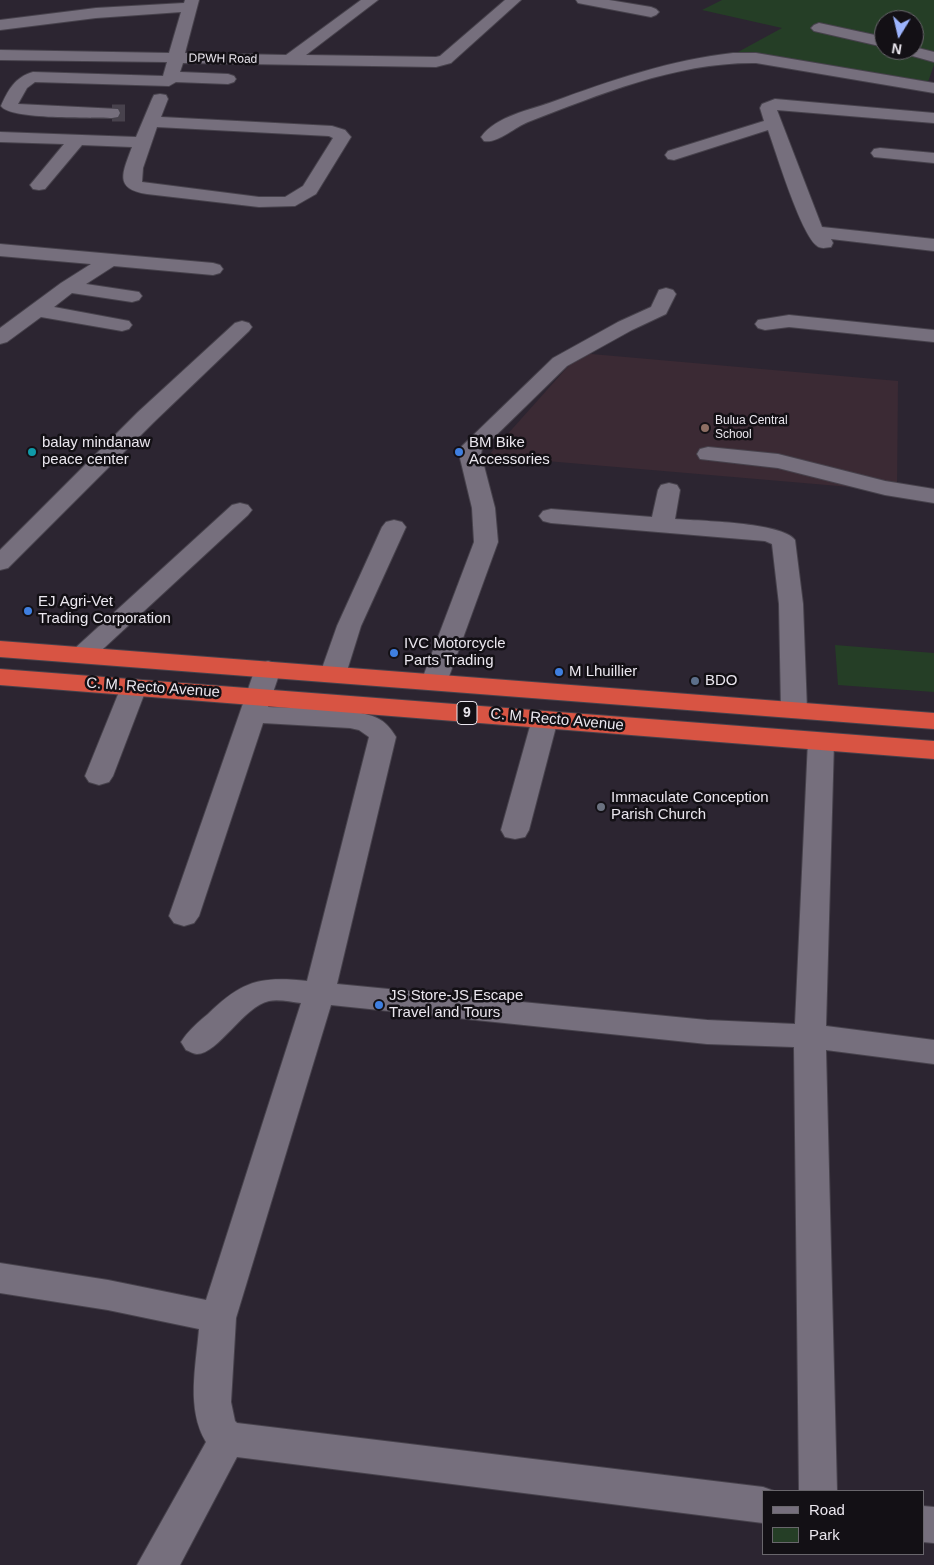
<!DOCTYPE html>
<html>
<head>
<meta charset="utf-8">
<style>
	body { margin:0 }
	#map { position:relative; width:934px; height:1565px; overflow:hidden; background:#2c2531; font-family:Helvetica,sans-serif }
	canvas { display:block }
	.legend { position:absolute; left:762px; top:1490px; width:162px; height:65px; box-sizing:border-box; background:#131015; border:1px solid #69666c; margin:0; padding:6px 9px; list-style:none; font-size:15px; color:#eae6ee }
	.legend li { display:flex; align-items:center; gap:10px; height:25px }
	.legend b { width:25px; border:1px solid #69666c }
	.north { position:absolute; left:874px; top:10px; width:50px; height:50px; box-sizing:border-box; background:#131015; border:1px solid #69666c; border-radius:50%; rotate:189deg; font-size:14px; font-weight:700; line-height:20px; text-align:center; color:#eae6ee }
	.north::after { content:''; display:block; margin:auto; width:18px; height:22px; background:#9cb4fd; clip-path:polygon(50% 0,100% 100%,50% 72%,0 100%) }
</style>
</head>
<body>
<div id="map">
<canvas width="934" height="1565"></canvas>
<ul class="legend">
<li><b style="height:6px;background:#766f7d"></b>Road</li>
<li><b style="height:14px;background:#253e26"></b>Park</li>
</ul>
<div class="north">N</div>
</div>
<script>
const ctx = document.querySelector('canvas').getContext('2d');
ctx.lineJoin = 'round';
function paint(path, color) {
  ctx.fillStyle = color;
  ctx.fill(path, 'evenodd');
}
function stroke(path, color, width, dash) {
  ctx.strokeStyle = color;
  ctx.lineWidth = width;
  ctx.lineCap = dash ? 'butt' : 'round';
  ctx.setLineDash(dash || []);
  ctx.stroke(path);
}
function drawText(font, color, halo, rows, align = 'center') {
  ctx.font = font + ' Helvetica,sans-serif';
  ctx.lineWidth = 5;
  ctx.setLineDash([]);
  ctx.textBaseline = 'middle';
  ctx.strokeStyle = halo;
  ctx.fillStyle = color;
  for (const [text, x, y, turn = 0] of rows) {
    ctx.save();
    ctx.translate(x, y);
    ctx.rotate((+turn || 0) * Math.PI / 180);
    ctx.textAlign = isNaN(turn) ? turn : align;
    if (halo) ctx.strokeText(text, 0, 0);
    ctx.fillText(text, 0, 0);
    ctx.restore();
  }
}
const education = new Path2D(`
	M580,353L898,381L897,491L488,456Z`);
const green = new Path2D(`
	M722,0H934V65L928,82L738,52L782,28L702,10ZM884,20H914V50H884Z
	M835,645L934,653V692L838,685Z`);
const minorTunnel = new Path2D(`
	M112,113H125`);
const minor = new Path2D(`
	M185,0H199L185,53L286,55L361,0H378L306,55L436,57L440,56L505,0H521L451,63L436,67L183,63L180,72L228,74L234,76L236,79L234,82L228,84L176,82L169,86L35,82L27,88L18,104L118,109L120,113L118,117L112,118C93,117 10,120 1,106C8,90 15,77 33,72L163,76L167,62L0,60V50L169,53L181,12L96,18L0,30V20L96,8L184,3Z
	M576,0H609L651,7L656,9L659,12L656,15L651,17L583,4L578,3Z
	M819,23L884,37V47L814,31L811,28L814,25Z
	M914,47L934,52V62L902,53L900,50H914Z
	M733,53H756L934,83V93L756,63C677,62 601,94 528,122C515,127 497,144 484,141L481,137C496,116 530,110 552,102C612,80 670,60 733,53Z
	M160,94L166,95L168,99L161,117L332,126L345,130L351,137L316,194L295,206L259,207L147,194C113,189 123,172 132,147L82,145L45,189L39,190L33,189L30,185L64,144L0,142V132L136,137L152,99L154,95ZM157,127L329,136L333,138L303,186L285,197H259L142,182L143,168Z
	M775,99L934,113V123L777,110L822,227L934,239V251L831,239L833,243L831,247C825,248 820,249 816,245C800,231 777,155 768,130L674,160L668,159L665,155L668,151L764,121L760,108L762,104Z
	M880,148L934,153V163L874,157L871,153L874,149Z
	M0,244L213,263L220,265L223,269L220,273L213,275L114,266L86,284L139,292L142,296L139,300L132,302L72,293L54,307L129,321L132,325L129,329L122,331L41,317L7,342L0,344V328L61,283L91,264L0,256Z
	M666,288L673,290L676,294L666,314L632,330L567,366L482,449L481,454L495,508L498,542L447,682L443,688L434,690L425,688L421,682L474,542L472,508L459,454L461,447L553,358L618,322L651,307L659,290Z
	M789,315L934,330V342L789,327L765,330L758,328L755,324L758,320Z
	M242,321L249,323L252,327L249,331L154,422L8,568L0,570V550L138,412L235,323Z
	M708,447L778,454L885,481L934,489V503L885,495L778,468L700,459L697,454L700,449Z
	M669,483L677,485L680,490L675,519C699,521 782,522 795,540L803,604L807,710L803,716L794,718L785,716L781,710L779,604L772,544L765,541L551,523L543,521L539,516L543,511L551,509L652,517L658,490L661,485Z
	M240,503L248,505L252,510L248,515L91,660L82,663L73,660L69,655L73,650L232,505Z
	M394,520L402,522L406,527L361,626L346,674L342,679L333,682L324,679L320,674L337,626L382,527L386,522Z
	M268,661L277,664L281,669L268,707C295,708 355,707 377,718C386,722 391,729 396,737L337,984L707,1020L795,1024L808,741L812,735L821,733L830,735L834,741L826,1026L934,1040V1064L826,1050L837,1491H799L794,1047L707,1044L331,1005L236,1318L231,1402L235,1421L237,1423L763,1487L774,1491H763V1523L237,1457L180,1565H137L206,1442C186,1409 196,1366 199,1329L108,1310L0,1293V1263L108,1280L206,1300L301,1003C291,1002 279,999 269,1001C244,1006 218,1054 197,1054C194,1054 189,1051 186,1050L181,1042C188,1031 198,1022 208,1014C242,981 260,976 307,981L369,737L359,730L350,728L263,723L199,916L194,923L184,926L174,923L169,916L255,669L259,664Z
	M134,679L143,681L147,687L113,776L109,782L99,785L89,782L85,776L121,687L125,681Z
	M545,711L554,713L558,719L529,830L525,837L515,839L505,837L501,830L532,719L536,713Z
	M923,1506L934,1507V1543L923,1542Z`);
const highway = new Path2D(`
	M0,641L934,713V729L0,657Z
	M0,669L934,741V759L0,685Z`);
const markers = [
	[705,428,5,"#8d6e63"],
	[32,452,5,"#0f9aa8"],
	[459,452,5,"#3f7fe0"],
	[28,611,5,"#3f7fe0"],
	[394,653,5,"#3f7fe0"],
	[559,672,5,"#3f7fe0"],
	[695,681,5,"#5c6f8a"],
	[601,807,5,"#6b7280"],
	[379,1005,5,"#3f7fe0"]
];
const farStreetnames = [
	["DPWH Road",223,59,1]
];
const farPoinames = [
	["Bulua Central",715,421],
	["School",715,435]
];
const shields = [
	[467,713,20]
];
const shieldNames = [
	["9",467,713]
];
const poiNames = [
	["balay mindanaw",42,443],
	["peace center",42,460],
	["BM Bike",469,443],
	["Accessories",469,460],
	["EJ Agri-Vet",38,602],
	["Trading Corporation",38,619],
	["IVC Motorcycle",404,644],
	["Parts Trading",404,661],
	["M Lhuillier",569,672],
	["BDO",705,681],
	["Immaculate Conception",611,798],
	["Parish Church",611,815],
	["JS Store-JS Escape",389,996],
	["Travel and Tours",389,1013]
];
const streetNames = [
	["C. M. Recto Avenue",153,688,4],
	["C. M. Recto Avenue",557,720,5]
];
paint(education, '#3b2a34');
paint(green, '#253e26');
stroke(minorTunnel, '#48424d', 17, [17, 9]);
stroke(minor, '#47424c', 2);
stroke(highway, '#47424c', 2);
paint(minor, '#766f7d');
paint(highway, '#d85443');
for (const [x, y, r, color] of markers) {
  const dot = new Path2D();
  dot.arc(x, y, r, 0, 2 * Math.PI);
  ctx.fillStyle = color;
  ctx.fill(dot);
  stroke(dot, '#131015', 2);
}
drawText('12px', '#eae6ee', '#131015', farStreetnames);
drawText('12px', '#eae6ee', '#131015', farPoinames, 'left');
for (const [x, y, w] of shields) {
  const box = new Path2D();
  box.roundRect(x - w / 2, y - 11.5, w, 23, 4);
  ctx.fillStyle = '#131015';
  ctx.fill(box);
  stroke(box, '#eae6ee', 1);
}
drawText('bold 14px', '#eae6ee', null, shieldNames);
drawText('15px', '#eae6ee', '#131015', poiNames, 'left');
drawText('15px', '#eae6ee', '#131015', streetNames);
</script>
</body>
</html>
